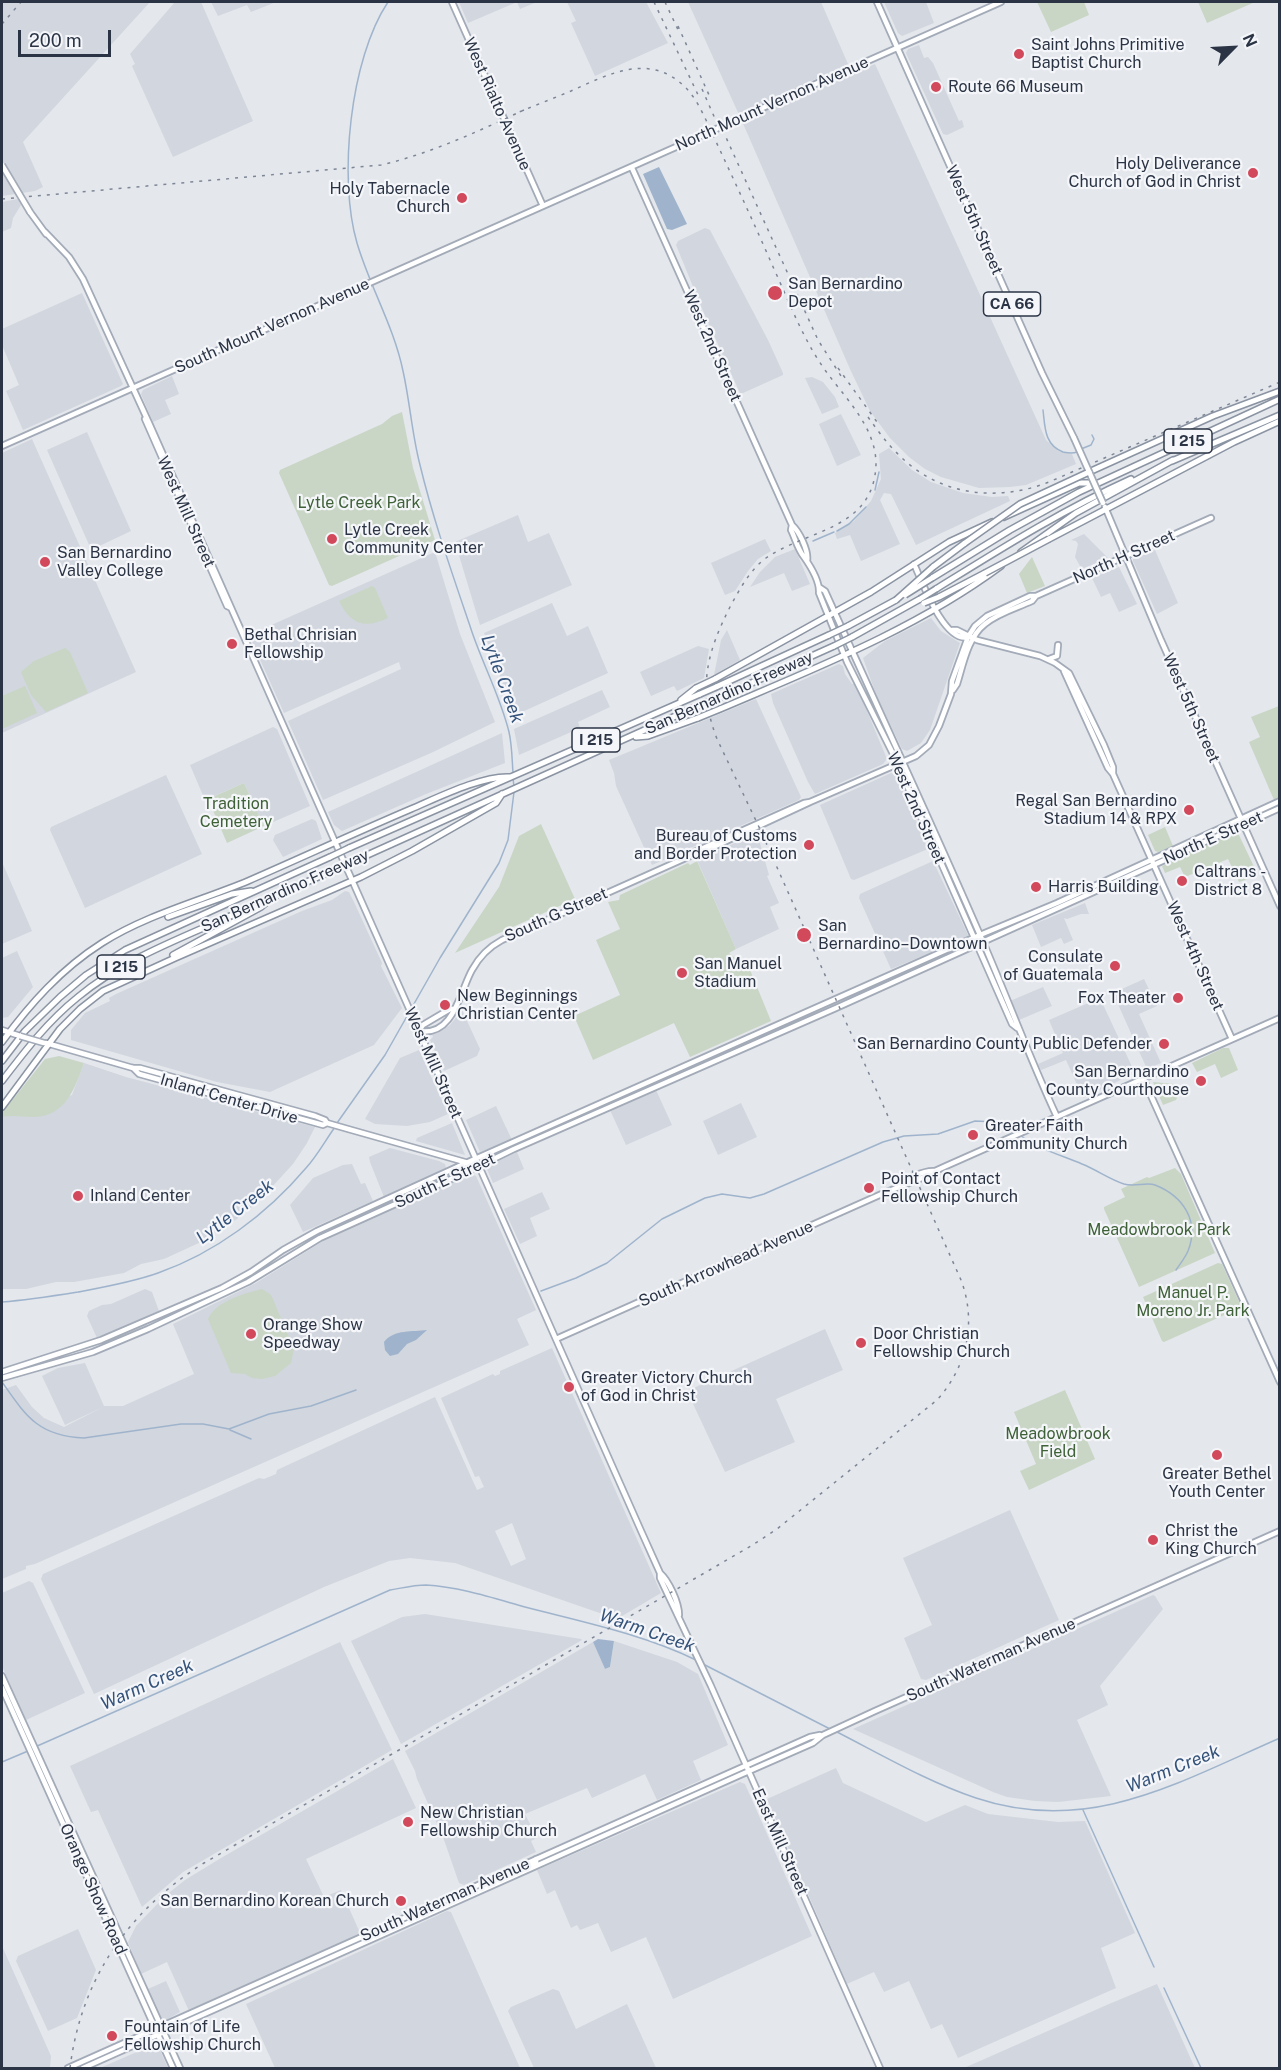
<!DOCTYPE html>
<html>
<head>
<meta charset="utf-8">
<style>
	body { margin:0 }
	#map { position:relative; width:1281px; height:2070px; overflow:hidden; background:#e4e7ec; font-family:"Public Sans",sans-serif }
	canvas { display:block }
	.frame { position:absolute; inset:0; border:3px solid #2b3445; pointer-events:none }
	.north { position:absolute; left:1203px; top:18px; width:60px; height:60px; -webkit-text-stroke:4px #f4f6f9; paint-order:stroke; rotate:66deg; font-size:16px; font-weight:700; line-height:24px; text-align:center; color:#2b3445 }
	.north::after { content:''; display:block; margin:auto; width:21px; height:27px; background:#2b3445; clip-path:polygon(50% 0,100% 100%,50% 72%,0 100%) }
	.scale { position:absolute; left:18px; top:30px; width:93px; height:27px; box-sizing:border-box; border:3px solid #2b3445; border-top:0; padding-left:8px; font-size:18px; line-height:21px; white-space:nowrap; color:#2b3445; -webkit-text-stroke:4px #f4f6f9; paint-order:stroke }
</style>
</head>
<body>
<div id="map">
<canvas width="1281" height="2070"></canvas>
<div class="frame"></div>
<div class="north">N</div>
<div class="scale">200 m</div>
</div>
<script>
const ctx = document.querySelector('canvas').getContext('2d');
ctx.lineJoin = 'round';
function paint(path, color) {
  ctx.fillStyle = color;
  ctx.fill(path, 'evenodd');
}
function stroke(path, color, width, dash) {
  ctx.strokeStyle = color;
  ctx.lineWidth = width;
  ctx.lineCap = dash ? 'butt' : 'round';
  ctx.setLineDash(dash || []);
  ctx.stroke(path);
}
function drawText(font, color, halo, rows, align = 'center') {
  ctx.font = font + ' "Public Sans",sans-serif';
  ctx.lineWidth = 4.5;
  ctx.setLineDash([]);
  ctx.textBaseline = 'middle';
  ctx.strokeStyle = halo;
  ctx.fillStyle = color;
  for (const [text, x, y, turn = 0] of rows) {
    ctx.save();
    ctx.translate(x, y);
    ctx.rotate((+turn || 0) * Math.PI / 180);
    ctx.textAlign = isNaN(turn) ? turn : align;
    if (halo) ctx.strokeText(text, 0, 0);
    ctx.fillText(text, 0, 0);
    ctx.restore();
  }
}
const built = new Path2D(`
	M2,2H150L23,142L43,187L35,191L2,196Z
	M175,2H201L253,121L173,157L132,66L135,64L130,54Z
	M211,2H276L251,12L247,5L218,16Z
	M459,2H537L520,9L517,2L468,23Z
	M567,2H646L668,43L595,76L571,23L576,21Z
	M688,2H821L848,64L794,89L798,99L875,64L1046,440L1058,451L1072,454L1076,464L1026,485L1010,487L979,488L941,477L925,469L909,457L890,438L870,411L850,369L745,128Z
	M884,2H926L934,23L902,36L898,33Z
	M919,45L924,58L928,57L933,63L959,121L962,120L964,127L947,135L943,134L906,53L908,49Z
	M18,199L21,205L13,218L11,228L2,232V202Z
	M705,228L710,230L768,340L783,373V375L743,393H740L703,311L676,245L678,241Z
	M82,293L123,384L121,386L23,430L6,391L19,385L2,345V329Z
	M172,376L179,394L165,400L171,414L153,422L141,394L143,390Z
	M812,377L823,382L835,397L839,407L822,414L805,378Z
	M841,414L861,455L837,466L819,424Z
	M87,432L131,531L93,549L90,547L47,450Z
	M32,439L136,672L2,733V453Z
	M889,448L912,470L931,482L963,493L992,497L1008,496L1010,501L916,545L891,494L884,493L880,500L900,544L861,561L850,535L837,539L835,533L854,521L871,501L881,479L879,454Z
	M518,515L528,542L549,533L572,585L480,625L455,542Z
	M1084,534L1108,558L1084,568L1080,566L1075,557L1078,544L1076,541L1071,540Z
	M765,539L771,551L758,559L748,571L735,591L725,595L711,563Z
	M795,549L810,584L792,591L784,573L750,587L760,572L775,557Z
	M1155,550L1178,603L1157,614L1133,561V559Z
	M435,552L460,634L495,722L431,753L323,800L288,721L401,669L399,662L284,713L249,635Z
	M1119,567L1137,604L1119,612L1110,593L1101,597L1092,578Z
	M552,603L567,636L588,626L608,673L511,717L503,693L506,692L484,633Z
	M931,618L941,631L960,643L930,730L921,743L907,751L902,749L877,697L863,658L885,641Z
	M727,630L740,660L714,675L721,640Z
	M698,646L709,649L704,678L677,691L674,686L651,696L640,672Z
	M839,664L843,666L845,674L852,684H855L862,699L887,759L883,764L815,794L808,782L773,703L771,694Z
	M602,690L610,707L578,722L580,728L519,755L514,729Z
	M756,699L801,797L799,800L652,865L616,786L614,773L609,760Z
	M273,727L277,729L310,806L264,826L244,783L205,800L190,765Z
	M502,733L505,763L426,794L342,831L334,825L328,812Z
	M891,773L896,775L928,849L854,880L851,879L820,805Z
	M166,775L202,854L85,908L50,830L51,827Z
	M312,819L316,821L322,839L283,857L273,840L275,835Z
	M757,833L769,875L767,876L779,903L770,907L779,929L736,949L697,860Z
	M933,861L969,937L891,969L859,898L860,894Z
	M2,862L32,931L2,944Z
	M345,891L349,892L354,902L382,963L381,966L402,1008L374,1045L270,1092L217,1082L71,1040V1030L85,1013L110,1001L109,998L116,994L302,911L332,900Z
	M1085,903L1089,914H1081L1067,919L1064,918L1073,940L1064,944L1061,938L1041,947L1032,925Z
	M17,951L33,987L8,1017L2,1018V958Z
	M1144,979L1157,1006L1139,1014L1161,1063L1147,1069L1113,993Z
	M1043,987L1052,1006L1019,1020L1010,1001Z
	M1100,998L1135,1073L1083,1098L1066,1060L1041,1070L1038,1064L1063,1053L1049,1020Z
	M462,1010L480,1049L477,1056L444,1071L430,1040L433,1037L432,1034L450,1025Z
	M419,1050L448,1114L430,1122L407,1126L375,1124L365,1119L400,1058Z
	M84,1063L126,1077L315,1127L307,1143L293,1164L260,1200L240,1217L201,1242L164,1259L141,1264L124,1273L74,1282H56L26,1289H2V1117L72,1095Z
	M656,1090L672,1125L626,1145L610,1110Z
	M741,1103L757,1137L718,1155L703,1121Z
	M496,1106L512,1140L480,1152L466,1120Z
	M452,1123L465,1155L416,1141L417,1138Z
	M390,1148L439,1161L445,1164L446,1168L384,1197L370,1162L369,1157Z
	M517,1152L524,1169L493,1183L487,1169L488,1166Z
	M352,1164L361,1184L365,1183L373,1201L303,1232L290,1205L313,1178L343,1165Z
	M471,1174L476,1176L536,1310L517,1319L529,1345L35,1564L26,1566V1569L2,1579V1390L16,1385L32,1407L44,1418L64,1427L103,1407L65,1425L42,1376L58,1368L85,1363L104,1406H123L194,1374L173,1324L256,1283L328,1238Z
	M542,1192L550,1209L530,1218L537,1236L520,1244L504,1209Z
	M145,1289L152,1292L159,1311L97,1338L87,1316L89,1311L102,1305L111,1304Z
	M825,1329L843,1370L776,1399L795,1442L725,1472L687,1391Z
	M552,1348L661,1593L617,1619L455,1563L410,1558L389,1561L324,1587L94,1694L41,1579L43,1574L259,1478L264,1479L276,1474L277,1470L435,1397L477,1490L484,1487L479,1476L475,1477L441,1398L493,1374L495,1376L500,1374V1371ZM512,1523L526,1559L511,1566L495,1531Z
	M1010,1510L1059,1620L926,1680L921,1679L904,1638L932,1625L903,1558Z
	M29,1581L33,1583L85,1693L26,1720L2,1666V1593Z
	M1153,1595L1155,1596L1163,1609L1100,1686L1108,1705L1077,1720L1111,1796L1058,1802L1035,1801L1007,1797L993,1792L853,1729Z
	M425,1614L581,1639L582,1640L401,1744L351,1641L402,1617Z
	M614,1641L677,1662L698,1674L728,1745L693,1761L701,1780L657,1800L645,1774L592,1798L587,1788L525,1814L537,1838L531,1841L536,1852L464,1885L459,1883L443,1837L417,1779L415,1771L405,1751L593,1642L605,1669L610,1667Z
	M340,1642L392,1750L183,1872L142,1907L98,1810L91,1812L70,1766Z
	M393,1759L416,1808L306,1859L324,1897L341,1890L361,1935L189,2011L167,1962L141,1974L128,1942L136,1926L165,1896L185,1880L221,1858Z
	M836,1768L843,1783L926,1822L965,1805L988,1814L1058,1822L1085,1821L1135,1933L1101,1948L1116,1988L958,2058L942,2024L931,2029L909,1981L884,1992L874,1972L847,1984L767,1799Z
	M740,1782L745,1784L812,1936L673,1999L646,1937L611,1952L598,1923L580,1930L577,1925L571,1928L555,1890L547,1894L537,1870Z
	M447,1911L451,1912L520,2068H275L246,2004Z
	M78,1929L96,1970L77,2018L48,2031L16,1961L18,1956Z
	M2,1946L51,2056L50,2068H2Z
	M166,1981L180,2012L166,2020L161,2019L148,1989Z
	M1157,1984L1195,2068H964L1109,2004Z
	M553,1989L559,1991L576,2029L627,2004L656,2068H534L508,2011L511,2007Z
	M153,2045L158,2046L168,2068H100Z`);
const green = new Path2D(`
	M1037,2H1084L1089,15L1051,32Z
	M1198,2H1255L1207,23Z
	M402,412L413,468L435,540L332,586L329,585L279,473L280,470L382,424L392,416Z
	M1032,557L1045,586L1027,593L1019,574Z
	M372,586L375,588L388,618C365,629 351,625 339,601Z
	M65,648L70,652L88,693L46,712L31,695L21,672L34,661Z
	M25,686L37,713L2,729V696Z
	M1279,706V797L1274,800L1249,742L1260,737L1251,717Z
	M244,783L264,826L227,843L208,799Z
	M541,824L575,899L455,953L499,887L519,836Z
	M1165,827L1173,846L1158,852L1155,851L1148,835Z
	M1237,831L1258,875L1257,876L1239,882L1228,859L1185,877L1180,867L1165,873L1162,866Z
	M697,861L736,949L729,953L735,958L746,960L771,1021L690,1057L674,1023L593,1060L574,1016L620,995L596,940L620,929L608,902L619,900L620,895L688,863L690,865Z
	M1223,1048H1229L1238,1070L1221,1078L1215,1064L1197,1072L1192,1063Z
	M59,1056L84,1063C75,1088 66,1116 34,1117C23,1117 12,1115 2,1117V1113L45,1059Z
	M1153,1082L1174,1084L1176,1088L1174,1092L1178,1096L1176,1100L1163,1105Z
	M1175,1168L1181,1174L1215,1253L1139,1287L1104,1209V1207L1125,1197L1121,1189L1147,1177L1149,1178Z
	M1218,1263L1222,1264L1241,1306L1240,1308L1164,1342L1162,1341L1143,1297Z
	M262,1289L270,1294L272,1297L294,1349L291,1363L275,1376L262,1379L252,1378L245,1374L231,1373L208,1319C216,1301 243,1294 262,1289Z
	M1065,1390L1095,1459L1029,1490L1020,1471L1036,1464L1014,1412Z`);
const water = new Path2D(`
	M659,167L687,224L672,230L667,229L643,174Z
	M427,1330L416,1340L407,1344L398,1354L390,1356L385,1350L384,1342C394,1329 413,1332 427,1330Z
	M598,1639L614,1641L610,1667L605,1669L593,1642Z`);
const stream = new Path2D(`
	M388,2C350,59 338,178 357,243C370,287 394,327 403,371C410,402 412,435 420,465C433,519 452,573 470,626C481,661 500,695 509,732C512,745 512,759 513,773
	M1043,410C1045,426 1044,445 1063,452C1068,453 1072,454 1077,452
	M1081,449L1091,445L1094,439L1092,435
	M875,490L879,472
	M837,531L849,524L866,507
	M813,541L834,532
	M513,777L514,788
	M337,1123L385,1055L440,958L499,863L508,840L514,792
	M1020,1135C1038,1149 1061,1155 1082,1164C1097,1170 1109,1179 1124,1184C1134,1187 1147,1182 1155,1185C1183,1196 1200,1221 1188,1251C1185,1258 1180,1264 1176,1270
	M541,1291L576,1278L607,1263L662,1219L705,1198L722,1194L750,1198L764,1194L883,1142L904,1136L938,1134L975,1121L996,1122L1016,1132
	M2,1302C28,1300 53,1296 78,1292C105,1287 133,1282 158,1273C215,1253 267,1214 306,1168C317,1156 325,1141 335,1127
	M2,1382C26,1416 38,1436 84,1438L181,1424H203L229,1429L269,1414L311,1406L356,1390
	M230,1430L251,1439
	M703,1664L832,1730
	M837,1732C882,1755 928,1782 976,1798C1089,1836 1179,1782 1280,1738
	M35,1747L390,1590C402,1588 414,1585 426,1585C460,1587 493,1598 525,1607C583,1622 642,1634 696,1660
	M2,1762L28,1751
	M1083,1810L1154,1967
	M1164,1988L1201,2068`);
const major = new Path2D(`
	M452,2L543,206
	M877,2L1042,373L1074,438
	M811,86L1001,2
	M632,168L792,525L791,530C795,538 798,550 804,557C811,567 820,581 819,593L847,662L894,756L1012,1024L1017,1028
	M30,212L46,234
	M45,232L69,257L83,279L149,423L642,1533L660,1573V1578L711,1686L880,2068
	M145,419L227,606L231,608
	M2,446L703,135
	M1105,507L1161,640L1280,906
	M792,525C799,531 809,551 807,561
	M914,564C922,581 944,643 968,637
	M819,587L825,591C876,704 928,815 977,928C1005,991 1028,1055 1057,1117
	M952,630H957L977,640L1040,656L1055,663L1069,673L1104,745L1113,767V774
	M1049,659L1057,656L1058,645
	M1064,671L1108,768L1113,774L1232,1039
	M953,690L957,684C963,665 968,637 985,624C998,613 1017,608 1032,601L1036,596L1211,518
	M690,856L692,853L804,803L810,802L916,756L929,745L939,726L951,694L952,681L968,637L975,626L987,616L1030,596H1036
	M2,1030L20,1036
	M419,1030L423,1025L450,1009H454
	M419,1031C454,1037 460,991 472,970C479,957 489,947 502,940L690,856H694L810,802
	M46,1043L133,1068H140L315,1116L325,1120L327,1123
	M133,1068L139,1074L323,1125L327,1123L348,1129L479,1166
	M1143,1078L1280,1382
	M896,1188C902,1180 924,1170 935,1171
	M556,1339L884,1193L932,1174L935,1171L946,1166L1280,1018
	M2,1372L101,1340L222,1288L251,1272L283,1250L317,1231L466,1163L980,935L1057,903L1280,801
	M2,1378L93,1352L148,1329L248,1282L320,1238L471,1170L514,1149L836,1008L1280,808
	M660,1573C669,1581 679,1603 679,1615
	M2,1676L180,2068
	M2,1688L173,2068
	M522,1871L536,1863V1859
	M68,2068L810,1737L820,1735
	M83,2068L740,1775L813,1743L823,1735L875,1711L1280,1531`);
const highway = new Path2D(`
	M1172,461L1280,415
	M1089,472L1213,416L1280,391
	M1004,517L1079,483H1097
	M1049,539L1234,442L1280,421
	M1021,552L1076,513L1173,460
	M933,567L965,543
	M932,578L1010,530L1079,492L1280,399
	M936,589C999,550 1062,510 1131,479
	M939,597L985,573
	M848,626L896,600
	M852,637L920,599
	M715,679L871,592L949,542L992,522
	M716,687L829,635
	M716,699L834,646
	M681,700L696,688
	M720,709C816,668 916,629 1001,566
	M636,737L648,736L698,718
	M349,848L700,694
	M354,861L700,705
	M168,917L232,894L251,891
	M173,955L261,907L267,902
	M2,1042C30,1004 61,969 102,943C146,915 200,901 248,881C303,857 357,832 411,809C437,798 483,775 510,777
	M2,1061L25,1031L60,997L86,975L125,950L330,857
	M2,1081C25,1051 48,1021 78,997C118,964 164,945 210,925C252,906 294,888 336,869
	M2,1107L60,1029L80,1009L103,991L175,958L361,877L412,851L496,803L502,794`);
const rail = new Path2D(`
	M654,2L700,99
	M665,2L680,34
	M2,24L21,2
	M678,26L709,95
	M702,89L720,130
	M719,122L818,340L841,376
	M2,199L381,165C432,153 479,131 526,109
	M838,368L877,422
	M868,417C878,431 888,445 901,457C941,496 998,502 1049,482L1280,382
	M70,2068C81,1979 128,1911 204,1863L751,1546L777,1529L937,1400C967,1367 977,1322 961,1280L759,827L717,739C697,687 707,652 731,605C741,587 750,570 766,558C808,529 874,530 876,464C876,427 845,398 825,370C803,339 790,304 774,269C754,223 733,178 712,133C705,118 698,101 687,89C651,51 609,74 571,91C554,98 536,105 519,112`);
const majorBridge = new Path2D(`
	M703,135L811,86
	M2,165L30,212
	M1074,438L1103,503
	M20,1036L44,1043`);
const highwayBridge = new Path2D(`
	M965,543L1020,504L1089,472
	M985,573L1049,539
	M905,595L932,578
	M920,599L936,589
	M896,600L933,567
	M924,603L939,597
	M829,635L848,626
	M834,646L852,637
	M696,688L715,679
	M700,694L716,687
	M700,705L716,699
	M698,718L720,709
	M330,857L349,848
	M336,869L354,861`);
const markers = [
	[1019,54,6,"#d1495b"],
	[936,87,6,"#d1495b"],
	[1253,173,6,"#d1495b"],
	[462,198,6,"#d1495b"],
	[775,293,8,"#d1495b"],
	[332,539,6,"#d1495b"],
	[45,562,6,"#d1495b"],
	[232,644,6,"#d1495b"],
	[1189,810,6,"#d1495b"],
	[809,845,6,"#d1495b"],
	[1182,881,6,"#d1495b"],
	[1036,887,6,"#d1495b"],
	[804,935,8,"#d1495b"],
	[1115,966,6,"#d1495b"],
	[682,973,6,"#d1495b"],
	[1178,998,6,"#d1495b"],
	[445,1005,6,"#d1495b"],
	[1164,1044,6,"#d1495b"],
	[1201,1081,6,"#d1495b"],
	[973,1135,6,"#d1495b"],
	[869,1188,6,"#d1495b"],
	[78,1196,6,"#d1495b"],
	[251,1334,6,"#d1495b"],
	[861,1343,6,"#d1495b"],
	[569,1387,6,"#d1495b"],
	[1217,1455,6,"#d1495b"],
	[1153,1540,6,"#d1495b"],
	[408,1822,6,"#d1495b"],
	[401,1901,6,"#d1495b"],
	[112,2036,6,"#d1495b"]
];
const shields = [
	[1012,304,57],
	[1188,441,48],
	[596,740,48],
	[121,967,48]
];
const shieldNames = [
	["CA 66",1012,304],
	["I 215",1188,441],
	["I 215",596,740],
	["I 215",121,967]
];
const poiNames = [
	["Saint Johns Primitive",1031,45],
	["Baptist Church",1031,63],
	["Route 66 Museum",948,87],
	["Holy Deliverance",1241,164,"right"],
	["Church of God in Christ",1241,182,"right"],
	["Holy Tabernacle",450,189,"right"],
	["Church",450,207,"right"],
	["San Bernardino",788,284],
	["Depot",788,302],
	["Lytle Creek",344,530],
	["Community Center",344,548],
	["San Bernardino",57,553],
	["Valley College",57,571],
	["Bethal Chrisian",244,635],
	["Fellowship",244,653],
	["Regal San Bernardino",1177,801,"right"],
	["Stadium 14 & RPX",1177,819,"right"],
	["Bureau of Customs",797,836,"right"],
	["and Border Protection",797,854,"right"],
	["Caltrans -",1194,872],
	["District 8",1194,890],
	["Harris Building",1048,887],
	["San",818,926],
	["Bernardino–Downtown",818,944],
	["Consulate",1103,957,"right"],
	["of Guatemala",1103,975,"right"],
	["San Manuel",694,964],
	["Stadium",694,982],
	["New Beginnings",457,996],
	["Christian Center",457,1014],
	["Fox Theater",1166,998,"right"],
	["San Bernardino County Public Defender",1152,1044,"right"],
	["San Bernardino",1189,1072,"right"],
	["County Courthouse",1189,1090,"right"],
	["Greater Faith",985,1126],
	["Community Church",985,1144],
	["Point of Contact",881,1179],
	["Fellowship Church",881,1197],
	["Inland Center",90,1196],
	["Orange Show",263,1325],
	["Speedway",263,1343],
	["Door Christian",873,1334],
	["Fellowship Church",873,1352],
	["Greater Victory Church",581,1378],
	["of God in Christ",581,1396],
	["Greater Bethel",1217,1474,"center"],
	["Youth Center",1217,1492,"center"],
	["Christ the",1165,1531],
	["King Church",1165,1549],
	["New Christian",420,1813],
	["Fellowship Church",420,1831],
	["San Bernardino Korean Church",389,1901,"right"],
	["Fountain of Life",124,2027],
	["Fellowship Church",124,2045]
];
const streetNames = [
	["West Rialto Avenue",497,104,66],
	["North Mount Vernon Avenue",772,104,-24],
	["West 5th Street",974,220,66],
	["South Mount Vernon Avenue",272,326,-24],
	["West 2nd Street",712,346,66],
	["West Mill Street",186,512,66],
	["North H Street",1124,557,-24],
	["San Bernardino Freeway",729,693,-24],
	["West 5th Street",1191,708,66],
	["West 2nd Street",916,808,66],
	["North E Street",1213,838,-24],
	["San Bernardino Freeway",285,891,-24],
	["South G Street",556,915,-24],
	["West 4th Street",1195,956,66],
	["West Mill Street",433,1063,66],
	["Inland Center Drive",229,1099,16],
	["South E Street",445,1181,-25],
	["South Arrowhead Avenue",726,1264,-24],
	["South Waterman Avenue",991,1660,-24],
	["East Mill Street",780,1842,66],
	["Orange Show Road",93,1889,66],
	["South Waterman Avenue",445,1900,-24]
];
const parkNames = [
	["Lytle Creek Park",359,503],
	["Tradition",236,804],
	["Cemetery",236,822],
	["Meadowbrook Park",1159,1230],
	["Manuel P.",1193,1293],
	["Moreno Jr. Park",1193,1311],
	["Meadowbrook",1058,1434],
	["Field",1058,1452]
];
const waterNames = [
	["Lytle Creek",502,679,70],
	["Lytle Creek",235,1212,-38],
	["Warm Creek",647,1631,19],
	["Warm Creek",147,1685,-24],
	["Warm Creek",1173,1769,-22]
];
paint(built, '#d2d6de');
paint(green, '#c9d6c5');
paint(water, '#9fb4cc');
stroke(stream, '#9fb4cc', 1.5);
stroke(major, '#a3abb8', 8);
stroke(highway, '#8b94a3', 8);
stroke(major, '#fff', 4.5);
stroke(highway, '#fff', 5);
stroke(rail, '#7d8696', 1.5, [3, 6]);
stroke(majorBridge, '#a3abb8', 8, []);
stroke(highwayBridge, '#8b94a3', 8, []);
stroke(majorBridge, '#fff', 4.5);
stroke(highwayBridge, '#fff', 5);
for (const [x, y, r, color] of markers) {
  const dot = new Path2D();
  dot.arc(x, y, r, 0, 2 * Math.PI);
  ctx.fillStyle = color;
  ctx.fill(dot);
  stroke(dot, '#f4f6f9', 2);
}
for (const [x, y, w] of shields) {
  const box = new Path2D();
  box.roundRect(x - w / 2, y - 12, w, 24, 4.5);
  ctx.fillStyle = '#f4f6f9';
  ctx.fill(box);
  stroke(box, '#2b3445', 1.5);
}
drawText('bold 15px', '#2b3445', null, shieldNames);
drawText('16px', '#2b3445', '#f4f6f9', poiNames, 'left');
drawText('16px', '#2b3445', '#f4f6f9', streetNames);
drawText('16px', '#3f6138', '#f4f6f9', parkNames);
drawText('italic 18px', '#34527a', '#f4f6f9', waterNames);
</script>
</body>
</html>
